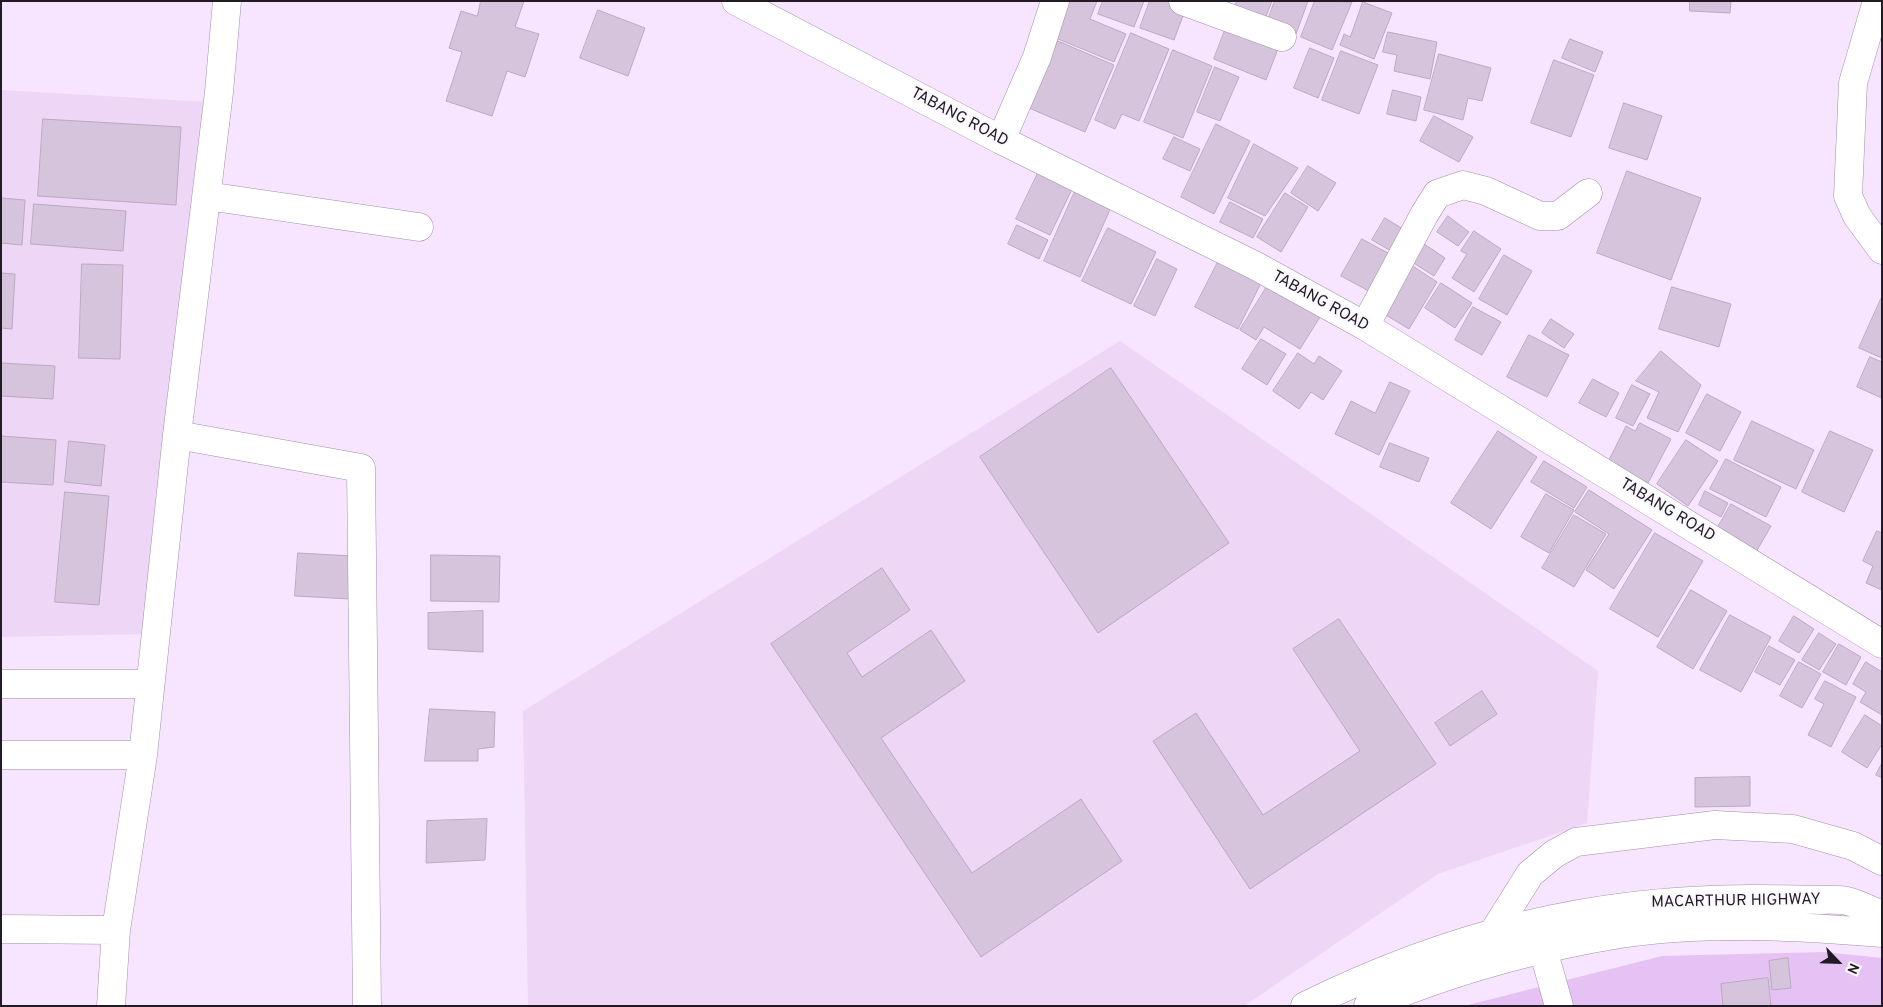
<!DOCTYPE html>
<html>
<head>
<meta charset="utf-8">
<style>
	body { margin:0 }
	#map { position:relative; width:1883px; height:1007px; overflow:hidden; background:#f7e4fe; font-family:Overpass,sans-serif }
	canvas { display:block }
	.frame { position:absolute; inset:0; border:2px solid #221b25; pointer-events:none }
	.north { position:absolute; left:1813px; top:937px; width:50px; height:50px; -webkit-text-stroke:4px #fbf8fd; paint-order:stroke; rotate:114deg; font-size:14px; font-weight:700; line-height:20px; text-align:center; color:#221b25 }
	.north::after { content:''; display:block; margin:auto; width:18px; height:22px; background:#221b25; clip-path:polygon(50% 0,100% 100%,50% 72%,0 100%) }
</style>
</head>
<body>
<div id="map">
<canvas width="1883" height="1007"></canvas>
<div class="frame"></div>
<div class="north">N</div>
</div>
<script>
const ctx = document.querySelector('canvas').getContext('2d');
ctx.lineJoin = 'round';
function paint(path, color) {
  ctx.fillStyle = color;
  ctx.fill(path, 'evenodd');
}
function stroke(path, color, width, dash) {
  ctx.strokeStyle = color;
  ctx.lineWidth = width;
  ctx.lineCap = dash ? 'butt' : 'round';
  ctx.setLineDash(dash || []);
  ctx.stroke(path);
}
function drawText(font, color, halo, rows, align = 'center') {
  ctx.font = font + ' Overpass,sans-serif';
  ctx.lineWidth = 4.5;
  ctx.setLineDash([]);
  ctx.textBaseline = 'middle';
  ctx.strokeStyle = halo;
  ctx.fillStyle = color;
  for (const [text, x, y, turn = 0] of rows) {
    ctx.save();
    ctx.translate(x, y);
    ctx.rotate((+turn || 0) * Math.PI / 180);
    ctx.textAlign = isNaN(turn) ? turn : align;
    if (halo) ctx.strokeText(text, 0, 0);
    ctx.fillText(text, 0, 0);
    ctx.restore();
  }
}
const built = new Path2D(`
	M1,90L208,102L145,634L1,637Z
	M1120,341L1598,671L1587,823L1438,874L1244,1006H528L523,711Z`);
const green = new Path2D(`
	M1824,952L1882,958V1006H1464L1662,956Z`);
const building = new Path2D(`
	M481,1H524L515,27L539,34L525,77L507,71L492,116L446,101L462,52L449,48L461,11L477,16Z
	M1059,1H1097L1090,19L1126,34L1114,62L1046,34Z
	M1103,1H1144L1134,27L1098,14Z
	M1150,1H1175L1187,5L1174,40L1140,28Z
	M1237,1H1272L1265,19L1235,7Z
	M1275,1H1308L1296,34L1267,22Z
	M1315,1L1352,2L1332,50L1301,37Z
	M1690,1H1731L1730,13L1690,11Z
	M1363,2L1392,13L1374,59L1340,45L1344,34L1350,37Z
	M598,10L645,28L628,76L580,58Z
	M1229,20L1281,41L1266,80L1214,59Z
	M1388,32L1437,42L1430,79L1394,71L1397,55L1383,52Z
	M1131,33L1169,49L1139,121L1122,114L1115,129L1095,120Z
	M1570,39L1603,52L1595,72L1562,58Z
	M1058,41L1114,65L1085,132L1029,108Z
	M1310,48L1334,58L1318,98L1294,88Z
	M1173,50L1212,66L1183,138L1144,122Z
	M1341,51L1378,65L1359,114L1322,100Z
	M1439,54L1491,68L1482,101L1468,98L1463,120L1424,110Z
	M1554,60L1594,75L1571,137L1531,123Z
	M1215,67L1239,77L1220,121L1197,112Z
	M1393,90L1421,97L1416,121L1387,114Z
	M1624,103L1662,116L1647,160L1609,148Z
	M1434,116L1473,137L1459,162L1420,141Z
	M43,119L181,127L176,205L38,196Z
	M1216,124L1250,141L1214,214L1181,197Z
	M1174,137L1200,149L1190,171L1163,159Z
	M1254,144L1298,168L1265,216L1228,198Z
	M1308,166L1336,183L1318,211L1291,193Z
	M1040,169L1074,185L1050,235L1016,219Z
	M1627,171L1701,198L1671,280L1597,253Z
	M1076,189L1112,205L1080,277L1044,261Z
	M1285,193L1308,207L1281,252L1257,237Z
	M1,198L25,200L22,245L1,243Z
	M1230,202L1263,219L1253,238L1220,222Z
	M34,204L126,211L123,251L31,244Z
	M1448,216L1469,232L1458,246L1437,232Z
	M1385,218L1411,234L1398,255L1372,240Z
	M1017,225L1048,240L1039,259L1008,244Z
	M1108,228L1156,252L1131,304L1082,281Z
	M1474,231L1501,249L1474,292L1452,278L1467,254L1461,251Z
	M1362,239L1399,259L1378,296L1341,276Z
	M1421,242L1445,258L1434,276L1409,260Z
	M1504,255L1532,271L1507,315L1479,299Z
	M1157,259L1177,269L1155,316L1134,306Z
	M1218,262L1261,283L1238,329L1195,307Z
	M1408,263L1437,282L1409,329L1381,312Z
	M82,264L123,265L120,359L79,358Z
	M1,273L15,274L12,329L1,328Z
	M1441,283L1472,303L1455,328L1425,308Z
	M1268,285L1320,317L1300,349L1264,327L1256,340L1240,330Z
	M1672,287L1731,304L1719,347L1659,329Z
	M1881,299L1882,300V358L1859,348Z
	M1473,307L1501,322L1482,355L1455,340Z
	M1551,319L1574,334L1564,348L1542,333Z
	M1529,335L1569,355L1547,397L1507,377Z
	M1261,339L1286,354L1267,385L1242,369Z
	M1661,351L1701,385L1678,432L1647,418L1659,392L1636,381Z
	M1298,353L1314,364L1319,356L1342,371L1323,400L1311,392L1299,409L1273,391Z
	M1870,357L1882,362V398L1857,387Z
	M1,363L55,366L53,399L1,396Z
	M1111,368L1229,543L1098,633L980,457Z
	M1593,379L1619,393L1606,417L1579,403Z
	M1390,382L1410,391L1379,455L1335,434L1351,401L1375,413Z
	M1632,385L1650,394L1633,426L1616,418Z
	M1707,394L1741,412L1720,451L1686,433Z
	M1752,421L1814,450L1796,489L1734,460Z
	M1640,423L1671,439L1648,483L1608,462L1626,426L1635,431Z
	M1498,431L1537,457L1491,529L1451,503Z
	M1830,431L1873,450L1844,512L1802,492Z
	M2,436L56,440L53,485L1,482Z
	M1686,440L1718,461L1688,506L1657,484Z
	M69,441L105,445L101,486L65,482Z
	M1390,443L1429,458L1419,482L1380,467Z
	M1726,459L1781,487L1766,517L1710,489Z
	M1544,461L1587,487L1574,508L1531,482Z
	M1589,490L1652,530L1614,589L1586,570L1609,534L1575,512Z
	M1705,491L1728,503L1721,517L1699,505Z
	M65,492L109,496L99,605L55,602Z
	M1546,494L1574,510L1549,553L1521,537Z
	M1731,504L1771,526L1756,552L1717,529Z
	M1574,515L1606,534L1574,587L1542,568Z
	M1877,531L1882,533V590L1866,583L1873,566L1863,561Z
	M1655,533L1703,561L1658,637L1610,609Z
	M298,553L353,556L350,599L295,596Z
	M431,555L500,556L499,602L431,601Z
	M882,568L910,610L847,653L862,677L931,630L965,681L881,738L972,873L1081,799L1122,861L981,957L771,644Z
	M1691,590L1727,611L1693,669L1657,647Z
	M483,611V652L428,649V613Z
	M1730,615L1771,637L1741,692L1700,670Z
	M1794,616L1814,629L1799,653L1779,641Z
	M1339,619L1436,764L1250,889L1153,741L1196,713L1263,815L1360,751L1293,649Z
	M1819,633L1836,644L1819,670L1802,660Z
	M1839,644L1861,657L1846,685L1823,672Z
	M1769,646L1795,660L1780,685L1755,672Z
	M1799,662L1821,674L1802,708L1780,696Z
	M1866,662L1882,672V715L1860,702L1866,692L1853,684Z
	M1825,681L1856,697L1831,747L1808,735L1824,704L1815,699Z
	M1482,691L1497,714L1450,746L1435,723Z
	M430,709L495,712L494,747L478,749V761H425Z
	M1865,715L1882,726V744L1867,768L1842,752Z
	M1882,763V778L1876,775Z
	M1750,777V806L1695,807V778Z
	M487,819L485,860L426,863L427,821Z
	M1788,958L1791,988L1772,990L1769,961Z
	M1768,978L1771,1006H1723L1721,984Z`);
const minor = new Path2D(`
	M1183,1L1282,37
	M1877,1L1853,83L1848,196L1857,216L1882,250
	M1001,140L1037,57L1055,1
	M207,196L419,227
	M1365,326L1424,215L1437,194L1463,185L1486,191L1540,216H1558L1588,193
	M177,435L361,468L367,1006
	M1,684H150
	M1,755H143
	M1537,928L1559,1006
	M1,929L116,930
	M1493,933L1530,874L1554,854L1576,842L1715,825L1793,829L1853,846L1882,861
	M111,1006L116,930L143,755L177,435L219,92L227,1`);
const major = new Path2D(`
	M736,1L1001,140L1256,266L1365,326L1882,644`);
const highway = new Path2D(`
	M1305,1006C1449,935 1591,899 1752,899C1775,899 1798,899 1820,900C1829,900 1839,899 1847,901C1859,904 1870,910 1882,915
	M1368,1006C1449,972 1534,948 1620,934C1704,921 1797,926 1882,933`);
const streetNames = [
	["TABANG ROAD",959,118,28],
	["TABANG ROAD",1320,302,29],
	["TABANG ROAD",1667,511,31],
	["MACARTHUR HIGHWAY",1736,902,-1]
];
paint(built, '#edd6f6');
paint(green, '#e6c1f4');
paint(building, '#d6c4dd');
stroke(building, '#bba9c2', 1);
stroke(minor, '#a290a8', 29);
stroke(major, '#a290a8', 29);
stroke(highway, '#a290a8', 29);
stroke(minor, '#fff', 28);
stroke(major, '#fff', 28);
stroke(highway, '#fff', 28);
drawText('16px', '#221b25', '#fbf8fd', streetNames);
</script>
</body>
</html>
